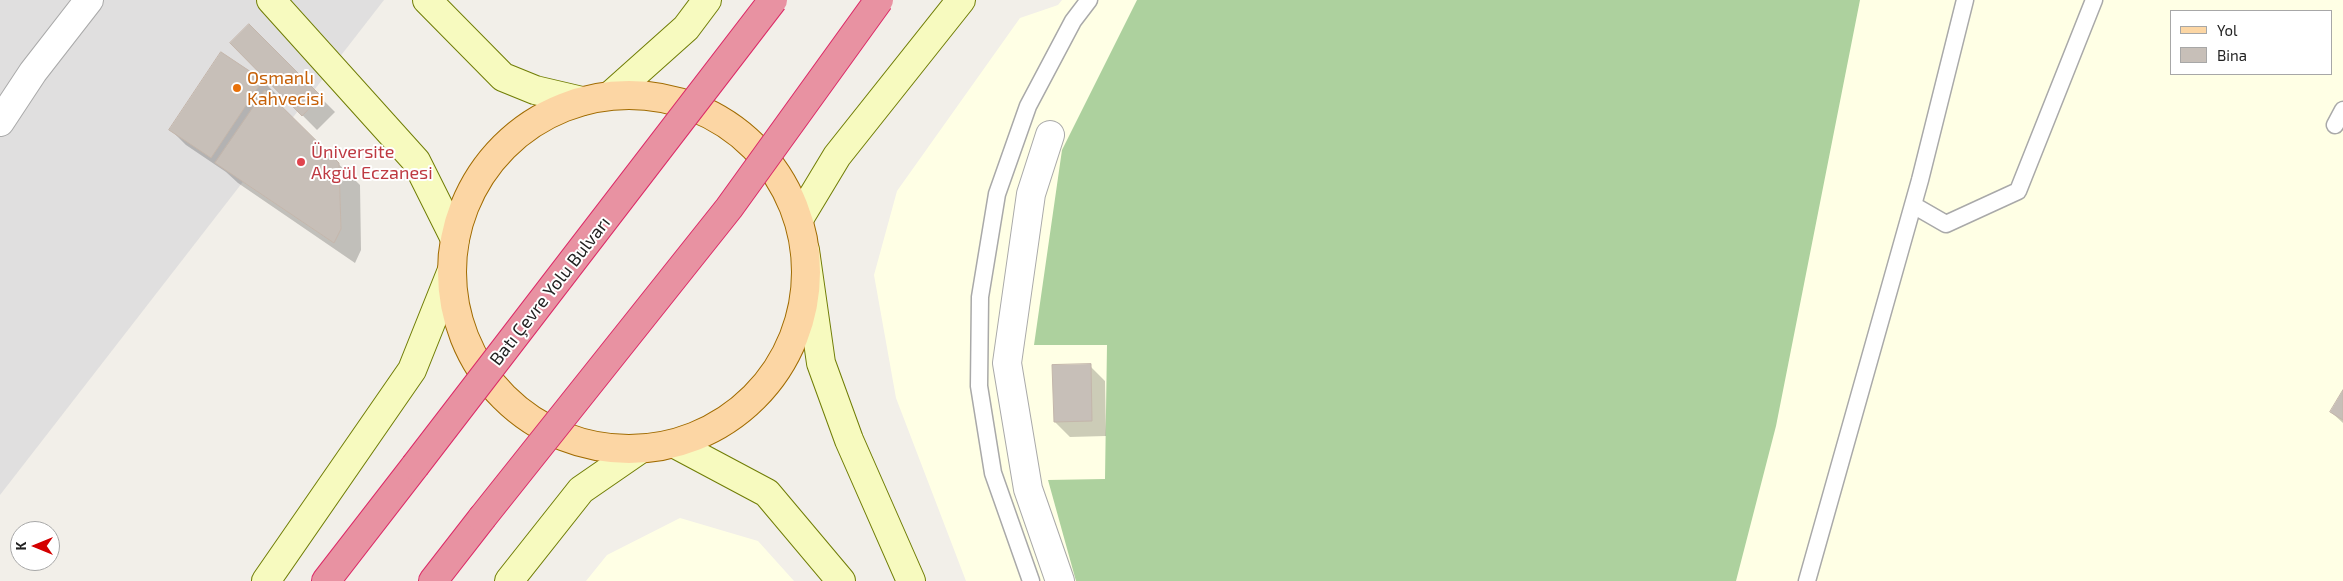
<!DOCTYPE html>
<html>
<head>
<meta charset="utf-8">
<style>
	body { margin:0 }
	#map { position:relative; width:2343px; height:581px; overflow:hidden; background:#f2efe9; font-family:"Exo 2",sans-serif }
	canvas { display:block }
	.legend { position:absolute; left:2170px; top:10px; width:162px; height:65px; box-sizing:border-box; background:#fff; border:1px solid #a7a7a7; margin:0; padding:6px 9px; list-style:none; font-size:15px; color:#222 }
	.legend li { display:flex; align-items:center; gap:10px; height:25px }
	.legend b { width:25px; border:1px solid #a7a7a7 }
	.north { position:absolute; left:10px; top:521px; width:50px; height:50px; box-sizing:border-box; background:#fff; border:1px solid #a7a7a7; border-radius:50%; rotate:270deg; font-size:14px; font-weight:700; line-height:20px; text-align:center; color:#222 }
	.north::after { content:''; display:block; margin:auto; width:18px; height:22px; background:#d40000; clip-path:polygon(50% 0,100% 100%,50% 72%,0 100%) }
</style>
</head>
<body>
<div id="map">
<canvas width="2343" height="581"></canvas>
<ul class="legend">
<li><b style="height:6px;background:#fcd6a4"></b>Yol</li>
<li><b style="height:14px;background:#c7bfb8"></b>Bina</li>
</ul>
<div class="north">K</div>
</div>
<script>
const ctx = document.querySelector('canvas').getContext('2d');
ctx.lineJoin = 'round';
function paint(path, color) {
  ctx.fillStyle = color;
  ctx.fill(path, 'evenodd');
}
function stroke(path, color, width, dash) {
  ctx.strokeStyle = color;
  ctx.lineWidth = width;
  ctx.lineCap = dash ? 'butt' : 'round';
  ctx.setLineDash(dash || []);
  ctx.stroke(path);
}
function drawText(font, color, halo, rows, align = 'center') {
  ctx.font = font + ' "Exo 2",sans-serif';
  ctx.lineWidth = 4;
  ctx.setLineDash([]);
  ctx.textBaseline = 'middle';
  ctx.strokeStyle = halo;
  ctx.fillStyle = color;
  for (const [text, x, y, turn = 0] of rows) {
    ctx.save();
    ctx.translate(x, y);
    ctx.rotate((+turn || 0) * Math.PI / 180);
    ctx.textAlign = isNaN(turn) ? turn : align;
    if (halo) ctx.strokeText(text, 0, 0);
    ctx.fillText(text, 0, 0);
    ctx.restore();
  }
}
const residential = new Path2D(`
	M0,0H384L0,495Z`);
const education = new Path2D(`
	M1062,0H2343V581H966L896,398L874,275L897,191L1020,18L1058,5ZM2172,11H2332V74H2172Z
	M680,518L758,541L794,581H586L607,555Z`);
const forest = new Path2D(`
	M1137,0H1860L1776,426L1736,581H1076L1048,480L1105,479L1107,345H1034L1062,150Z`);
const shadow = new Path2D(`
	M249,26L335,112L317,130L231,43Z
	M222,54L263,81L278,96L274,101L360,185L361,250L355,263L238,183L226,172L186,145L171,130Z
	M1090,366L1105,381L1106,436L1070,437L1055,422Z
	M2343,392V423L2331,412Z`);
const building = new Path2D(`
	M249,24L321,96L302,116L230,43Z
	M221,52L263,80L211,158L169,130Z
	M265,90L339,163L341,229L334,243L215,163Z
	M1091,364L1092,421L1054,422L1052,365Z
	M2343,390V420L2330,412Z`);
const lane = new Path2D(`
	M2335,125L2343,110
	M1913,205L1946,224L2018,191L2094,0
	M1031,581L993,473L979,386L980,297L997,194L1028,106L1073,21L1089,0
	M1807,581L1920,180L1965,0`);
const street = new Path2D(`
	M0,122L33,72L89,0
	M1050,135L1031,194L1007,363L1028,489L1060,581`);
const secondary = new Path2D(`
	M271,0L416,161L455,239
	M427,0L503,77L535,90L582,101
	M611,95L686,28L707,0
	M799,219L837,156L961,0
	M805,250L821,363L849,440L911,581
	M675,444L767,493L841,581
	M266,581L412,370L452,270
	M509,581L581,490L639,450`);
const primary = new Path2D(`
	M452 272a177 177 0 1 1 354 0a177 177 0 1 1-354 0Z`);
const highway = new Path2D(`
	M326,581L415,466
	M433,581L482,518`);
const highwayBridge = new Path2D(`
	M415,466L773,0
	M482,518L729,208L879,0`);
const markers = [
	[237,88,5,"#e8710a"],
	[301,162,5,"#e0444e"]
];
const foodNames = [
	["Osmanlı",247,78],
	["Kahvecisi",247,99]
];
const healthNames = [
	["Üniversite",311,152],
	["Akgül Eczanesi",311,173]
];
const streetNames = [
	["Batı Çevre Yolu Bulvarı",550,291,-52]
];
paint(residential, '#e0dfdf');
paint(education, '#ffffe5');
paint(forest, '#add19e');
paint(shadow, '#0003');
paint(building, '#c7bfb8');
stroke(building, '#c4b6ab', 1);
stroke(lane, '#a9a9a9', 19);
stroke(street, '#a9a9a9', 30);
stroke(secondary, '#707d05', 30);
stroke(primary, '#a06b00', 30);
stroke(highway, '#dc2a67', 30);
stroke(lane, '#fff', 16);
stroke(street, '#fff', 28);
stroke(secondary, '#f7fabf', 28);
stroke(primary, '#fcd6a4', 28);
stroke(highway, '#e892a2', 28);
stroke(highwayBridge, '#dc2a67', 30, []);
stroke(highwayBridge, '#e892a2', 28);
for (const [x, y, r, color] of markers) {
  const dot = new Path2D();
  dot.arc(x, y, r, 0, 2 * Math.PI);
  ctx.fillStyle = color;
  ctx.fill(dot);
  stroke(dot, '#fff', 2);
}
drawText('18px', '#c56008', '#fff', foodNames, 'left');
drawText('18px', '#be3a42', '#fff', healthNames, 'left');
drawText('18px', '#222', '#fff', streetNames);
</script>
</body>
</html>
